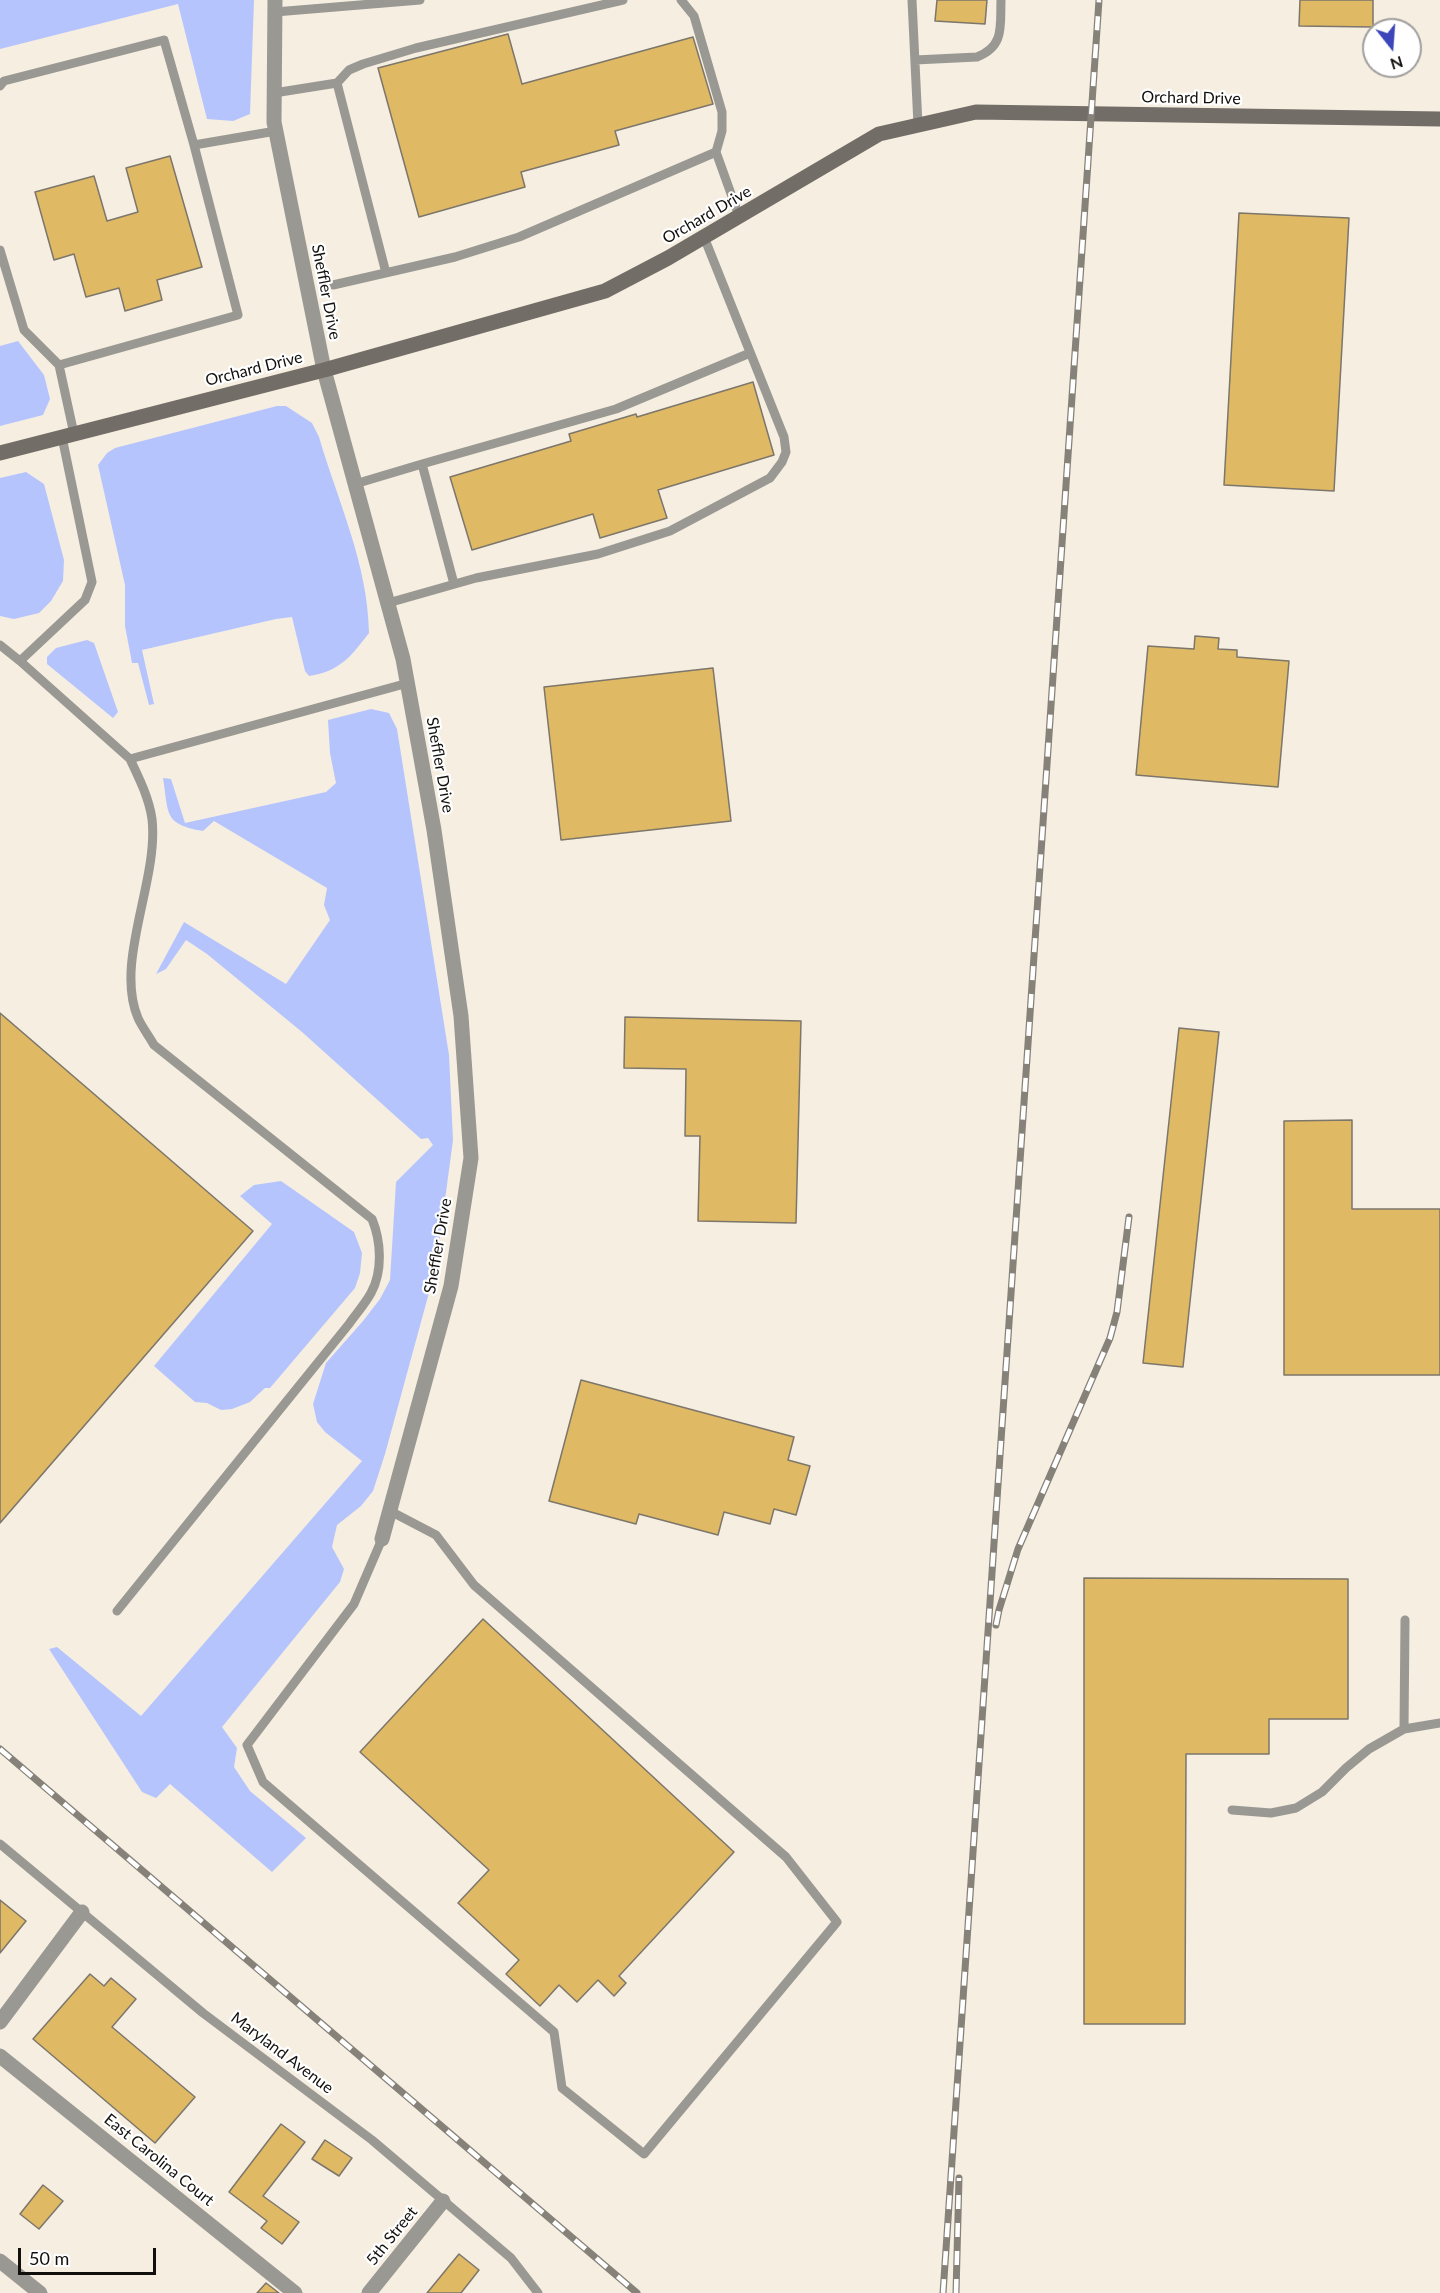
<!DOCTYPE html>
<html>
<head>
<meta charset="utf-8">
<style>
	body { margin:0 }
	#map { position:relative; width:1440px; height:2293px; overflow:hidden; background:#f5eee1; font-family:Lato,sans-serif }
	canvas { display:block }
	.north { position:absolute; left:1362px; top:18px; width:60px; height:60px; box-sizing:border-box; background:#fff; border:2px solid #a09f9e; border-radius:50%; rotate:163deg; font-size:16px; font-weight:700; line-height:24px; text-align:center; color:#12100c }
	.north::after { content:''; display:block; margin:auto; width:21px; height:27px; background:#3c45b9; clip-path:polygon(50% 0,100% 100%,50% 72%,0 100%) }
	.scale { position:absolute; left:18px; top:2248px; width:138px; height:27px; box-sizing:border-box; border:3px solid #12100c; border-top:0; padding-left:8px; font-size:18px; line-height:21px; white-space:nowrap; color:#12100c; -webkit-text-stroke:4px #fff; paint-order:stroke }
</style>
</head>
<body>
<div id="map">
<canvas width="1440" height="2293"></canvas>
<div class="north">N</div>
<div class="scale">50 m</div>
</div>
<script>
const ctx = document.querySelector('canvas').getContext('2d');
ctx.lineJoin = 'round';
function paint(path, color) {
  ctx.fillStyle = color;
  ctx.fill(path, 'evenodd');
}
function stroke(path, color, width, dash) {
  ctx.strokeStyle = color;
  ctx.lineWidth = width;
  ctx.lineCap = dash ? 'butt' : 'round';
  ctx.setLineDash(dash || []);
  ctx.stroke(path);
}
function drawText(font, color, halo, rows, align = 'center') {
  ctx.font = font + ' Lato,sans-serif';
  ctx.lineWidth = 4.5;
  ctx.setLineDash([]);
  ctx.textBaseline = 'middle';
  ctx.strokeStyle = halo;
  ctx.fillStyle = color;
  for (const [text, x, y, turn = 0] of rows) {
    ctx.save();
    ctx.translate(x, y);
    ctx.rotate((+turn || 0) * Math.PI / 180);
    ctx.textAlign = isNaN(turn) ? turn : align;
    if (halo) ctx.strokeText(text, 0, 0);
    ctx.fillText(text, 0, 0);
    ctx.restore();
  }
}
const green = new Path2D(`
	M0,0H254L250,114L233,121L207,119L178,4L0,49Z
	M18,341L44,375L50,399L43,415L0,426V346Z
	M277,406H286L312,423L319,437C338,502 368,564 369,633C351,656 341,671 309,676L305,671L292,617L276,619L142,650L154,704L149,705L138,663H132L125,626V585L98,465L107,453L115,448Z
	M26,472L44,484L64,560L63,581L51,601L39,613L14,619L0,616V478Z
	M87,640L94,643L118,712L113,718L47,664V657L56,648Z
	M371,709L389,713L397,729L449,1055L453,1140L436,1267L385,1454L373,1491L361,1506L337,1525L332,1547L344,1569L340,1582L222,1727L237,1748L234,1767L250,1791L306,1838L272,1872L170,1784L156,1798L142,1792L49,1649L57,1647L141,1716L362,1461L325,1432L317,1422L313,1404L326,1363L363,1321L380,1299L390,1280L396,1182L433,1145L428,1138L421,1139L302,1032L207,954L186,940L166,969L156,974L184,922L286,984L330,920L324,905L327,888L214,821L203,831C163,824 169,814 163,778L171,779L185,823L326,792L336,783L330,753L328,720Z
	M281,1181L354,1232L362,1253L360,1273L355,1288L270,1388H265L250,1402L232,1409L221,1410L207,1403L195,1402L154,1366L272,1224L240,1196L254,1185Z`);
const building = new Path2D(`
	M937,0H987L985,24L935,21Z
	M1300,0H1373V27L1299,26Z
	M508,34L522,84L693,37L713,104L615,131L619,145L521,172L525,187L419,217L378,68Z
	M170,156L202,267L157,280L162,300L125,311L119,288L86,297L74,254L54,260L35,192L94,176L107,221L138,212L126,168Z
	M1239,213L1349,218L1334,491L1224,485Z
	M753,382L774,455L658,490L667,518L600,538L593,514L472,550L450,477L571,441L569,434L636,414L637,417Z
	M1195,636L1219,638L1218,649L1237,650V657L1289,661L1278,787L1136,775L1148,646L1194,649Z
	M713,668L731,821L561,840L544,687Z
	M0,1013L253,1231L0,1523Z
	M625,1017L801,1021L796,1223L698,1221L700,1136H685L686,1069L624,1068Z
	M1179,1028L1219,1032L1183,1367L1143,1363Z
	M1352,1120V1209H1440V1375H1284V1121Z
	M581,1380L794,1437L788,1460L810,1466L796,1515L774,1509L770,1524L724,1512L718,1535L639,1514L636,1524L549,1501Z
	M1084,1578L1348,1579V1719H1269V1754H1186L1185,2024H1084Z
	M483,1619L734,1852L619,1976L626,1983L614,1996L598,1980L577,2002L559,1985L540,2006L506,1974L519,1960L458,1903L489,1870L360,1752Z
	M0,1900L26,1921L0,1953Z
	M90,1974L104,1986L111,1978L136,1999L112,2027L195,2097L155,2143L33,2039Z
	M281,2124L305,2142L263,2196L299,2222L282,2244L261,2228L267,2221L229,2192Z
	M325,2140L352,2158L339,2176L312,2159Z
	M43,2185L63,2201L39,2229L20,2214Z
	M459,2254L479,2270L461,2293H427Z
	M266,2283L279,2293H257Z`);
const lane = new Path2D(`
	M681,0L694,16L722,112V131L716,152
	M912,0L918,125
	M275,12L420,0
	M915,60L977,57C1005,46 1000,26 1001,0
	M337,83L349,70L363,64L416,48L623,0
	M0,86L4,81L164,40L194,145
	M274,93L337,83L386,273
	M0,250L24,330L59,365
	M333,285L455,257L519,237L716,152L739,216
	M74,434L59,365L238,315L194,145L276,131
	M62,437L92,582L85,600L20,661L130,759L408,683
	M422,464L616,409L750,353
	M355,484L422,464L454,584
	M388,603L476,578L598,554L670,531L770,478L782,462L786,452L784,437L704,237
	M0,645L20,661
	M382,1539L354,1604L247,1745L263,1782L554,2032L562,2088L644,2154L837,1922L786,1857L474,1585L436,1535L390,1511
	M117,1611L349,1324C356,1314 365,1304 371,1293C383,1271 381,1241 372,1219L154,1045C149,1036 142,1027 138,1018C114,962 159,880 152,819C149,798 139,778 130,759
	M1404,1729L1405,1620
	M1232,1810L1271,1813L1296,1808L1322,1792L1346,1768L1369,1749L1404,1729L1440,1723
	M0,1844L203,2013L372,2140L511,2258L538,2293`);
const street = new Path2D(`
	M275,0L274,122L324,370L403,659L434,830L461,1016L471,1158L451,1286L382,1539
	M0,2022L82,1912
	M0,2056L295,2293
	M0,2261L40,2293
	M369,2293L443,2201`);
const secondary = new Path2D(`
	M0,453L324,370L605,291L668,258L879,134L976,112L1440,119`);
const rail = new Path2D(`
	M996,1625L999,1610L1018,1549L1110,1338L1117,1312L1129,1217
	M0,1749L637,2293
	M943,2293L1099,0
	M956,2293L959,2178`);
const streetNames = [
	["Orchard Drive",1191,98,1],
	["Orchard Drive",707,215,-30],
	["Sheffler Drive",326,292,79],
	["Orchard Drive",254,369,-14],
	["Sheffler Drive",440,765,80],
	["Sheffler Drive",438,1246,-80],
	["Maryland Avenue",282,2053,37],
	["East Carolina Court",159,2160,39],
	["5th Street",392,2236,-51]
];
paint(green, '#b6c4fe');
paint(building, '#e0b964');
stroke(building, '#7c766b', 1.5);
stroke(lane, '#9a9892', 9);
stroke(street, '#9a9892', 15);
stroke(secondary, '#726e67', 15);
stroke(rail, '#868279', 7);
stroke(rail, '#fff', 4.5, [14]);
drawText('16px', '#12100c', '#fff', streetNames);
</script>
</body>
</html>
